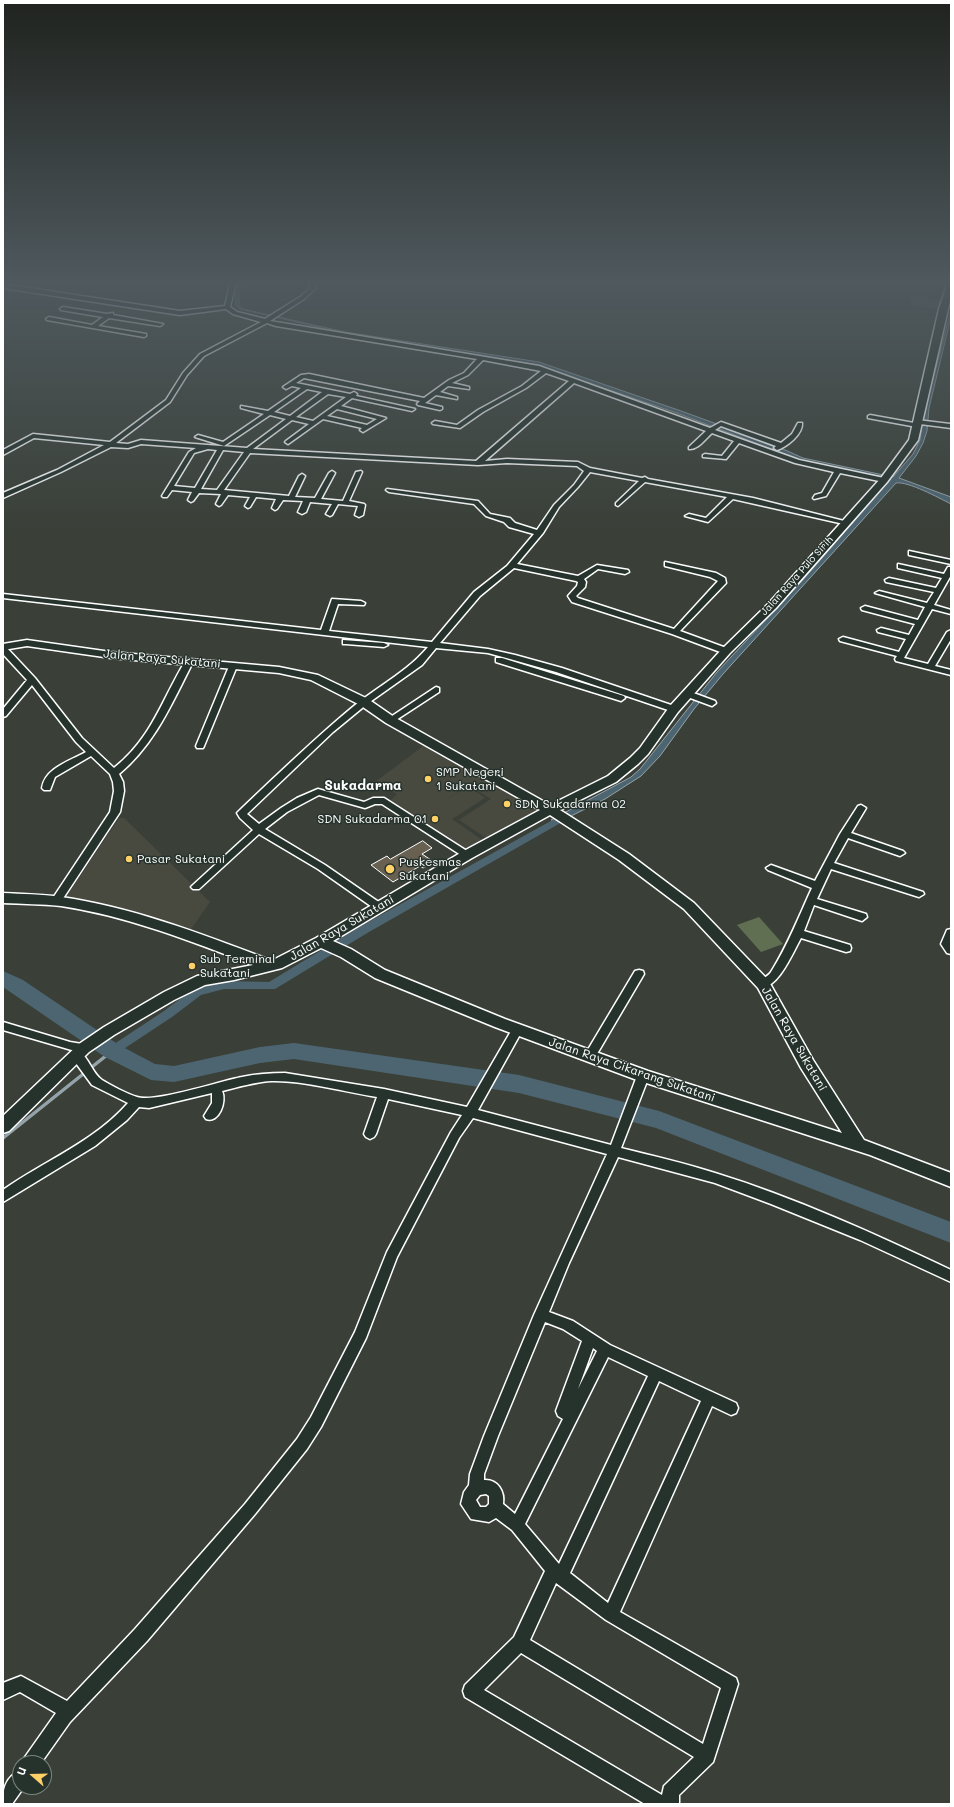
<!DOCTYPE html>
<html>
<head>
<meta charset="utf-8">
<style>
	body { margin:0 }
	#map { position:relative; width:954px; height:1807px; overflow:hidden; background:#3a4038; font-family:Mali,sans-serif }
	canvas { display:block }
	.frame { position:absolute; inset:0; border:4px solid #fff; pointer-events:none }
	.north { position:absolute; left:12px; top:1755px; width:40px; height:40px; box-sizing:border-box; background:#26332d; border:1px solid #7d8581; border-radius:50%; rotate:290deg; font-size:11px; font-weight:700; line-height:16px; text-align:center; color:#fff }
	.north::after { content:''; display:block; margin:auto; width:14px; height:18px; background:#ffd166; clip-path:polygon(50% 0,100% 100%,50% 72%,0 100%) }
</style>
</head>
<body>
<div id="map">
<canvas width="954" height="1807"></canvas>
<div class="frame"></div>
<div class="north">U</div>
</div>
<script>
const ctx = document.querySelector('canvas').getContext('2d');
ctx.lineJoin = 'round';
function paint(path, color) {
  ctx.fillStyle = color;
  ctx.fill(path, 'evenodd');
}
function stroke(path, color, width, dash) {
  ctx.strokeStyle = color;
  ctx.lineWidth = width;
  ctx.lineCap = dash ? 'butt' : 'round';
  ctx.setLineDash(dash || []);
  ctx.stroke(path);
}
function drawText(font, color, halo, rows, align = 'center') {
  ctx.font = font + ' Mali,sans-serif';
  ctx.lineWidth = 3;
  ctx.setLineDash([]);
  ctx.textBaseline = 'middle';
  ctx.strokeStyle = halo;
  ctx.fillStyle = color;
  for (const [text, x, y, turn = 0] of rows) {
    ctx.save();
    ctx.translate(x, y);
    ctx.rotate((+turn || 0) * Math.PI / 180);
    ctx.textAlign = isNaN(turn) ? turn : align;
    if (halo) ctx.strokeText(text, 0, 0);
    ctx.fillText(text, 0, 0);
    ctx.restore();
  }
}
const built = new Path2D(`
	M912,296L943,300L940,309L910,306Z
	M426,744L540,809L488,839L459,820L491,799L468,785L444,801L468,786L485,798L452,819L485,842L466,852L389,802L397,794L375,782Z
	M119,818H124L210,902L189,932L65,899Z`);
const green = new Path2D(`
	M759,917L783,944L761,952L737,925Z`);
const water = new Path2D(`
	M242,280H246L239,288V306L243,309L345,332L539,362L684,412L774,445L803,458L893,477L913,454L920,440L923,417L951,310V317L929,408L927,431L923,443L916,456L899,478L951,497V504C939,498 908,481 896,483L723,674L694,709L660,756L641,776L605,799L557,823L551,820L631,777L640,769L717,672L801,582L891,479L800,460L674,412L532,364L348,334L240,309L236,306L235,288Z`);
const stream = new Path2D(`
	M3,1138L112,1051`);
const canal = new Path2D(`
	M567,812L571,813L572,815L571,817L369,932L275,989H224L201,995L172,1017L116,1054L112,1056L108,1054L106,1051L108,1048L164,1011L193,989L224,981L269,982L361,926Z`);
const river = new Path2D(`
	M3,971L23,980L119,1045L155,1064L174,1066L260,1047L294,1043L519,1075L659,1111L951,1222V1243L656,1128L519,1093L294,1059L260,1063L174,1082L151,1080L105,1057L3,987Z`);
const building = new Path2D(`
	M423,841L432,848L422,854L434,862L423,868L420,866L393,882L371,865L387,856L390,859Z`);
const street = new Path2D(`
	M236,280H242L235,286L230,307L237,312L265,319L300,297L310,288V280H316V288L304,299L270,321L539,366L710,428L721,422L781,443L792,434L798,423H802C803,434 787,447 777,450L774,448L776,446L721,426L715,430L799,460L884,478L887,480L884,482L840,473L826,496L814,499L813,498L815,495L822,493L834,472L795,463L739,443L726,459L703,457V455L705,454L722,456L734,441L712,433C705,439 698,450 689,449V447L706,431L574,383L485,461L507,459L578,462L590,468L642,478L645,477L648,479L753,498L848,522L844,524L733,499L708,522L685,516L689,514L706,518L727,497L645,482L618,506L616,505V503L639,481L590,472L578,487L559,507L543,533L517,564L578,576L597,565L628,570L629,572L625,574L598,569L584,579L586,582L585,587L576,596L578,598L674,629L718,581L710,577L665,566V562L716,573L725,578L726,583L680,631L729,649V653H723L672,634L572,602L568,596L577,586L578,582L576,581L514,568L480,596L440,643L488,649L515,655L562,668L677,707V711H671L556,672L510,659L488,653L436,648L422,665L367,704L333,732L247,814L259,824L281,808L297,798L318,789L364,802L373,798H384L470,853L472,855L470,857H464L382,804H375L365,808L319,795L287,812L265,829L325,865L383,905L384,907L383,909H375L318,869L259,834L199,889H193L191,887L193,885L253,830L240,818L237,813L239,811C277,775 314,739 354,706C380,685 407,672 428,647L3,598V594L321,630L332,599L361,601L365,603L364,605L338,604L329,631L432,642L474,592L507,566L534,534L509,527L504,522L486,516L474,504L389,492L386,490L387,489L478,501L490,514L510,518L515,523L537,530L554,505L574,485L584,471L577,466L507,463L478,465L250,453L224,490L289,496L299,476L302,474L305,476L295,497L315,498L329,473L332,471L335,473L321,499L343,501L356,472L361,471L362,472L349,501L364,504L365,505L363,515L359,517L355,515L358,506L338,504L332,515L330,516L326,514L332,504L310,502L306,512L302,514L298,512L303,501L283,500L277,509L275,510L272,508L276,499L256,497L250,507L248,508L245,506L250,497L228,495L221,505L219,506L216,504L221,494L199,493L193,501L191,502L188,500L192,492L172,490L167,497H163L162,496L189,452L196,448L141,444L128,448L111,447L61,472L3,498V493L57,470L104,445L34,438L3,455V450L33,434L110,442L166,400L183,373L200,354L261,322L233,314L226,309L180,315L3,288V284L180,311L225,306L230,285ZM267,323L276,326L477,359L464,373L449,380L424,398L309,374L301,375L283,387L286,389L292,386L301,388L268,411L241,406V408L264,414L223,442L198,435L195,437L224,446L270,415L286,419L247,448L141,440L128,444L116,443L170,402L187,375L204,356ZM483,360L541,371L522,386L478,410L457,425L435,421L432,423L433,424L460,428L483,412L526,388L546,373L569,381L476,461L253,449L292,420L309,424L286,441L285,442L288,444L323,419L362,428L360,430L363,432L386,418L341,406L352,398L412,411L415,409L356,396L357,394L354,392L350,394L296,383L304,378L420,401L417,404L418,405L440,410L442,409V407L425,403L436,395L457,399V397L440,392L448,386L469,389V387L452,383L468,375ZM307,389L322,392L290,416L274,412ZM328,394L346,397L313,421L296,417ZM337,409L377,419L367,425L327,416ZM208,449L217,450L195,488L174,486L194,453ZM223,450L244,452L217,490L201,489Z
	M63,307L107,314L113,313V315L163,324L160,326L109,318L98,326L146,334V336L144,337L47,320L46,319L49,317L92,325L103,317L61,310L60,309Z
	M870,415L914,423L917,420L950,424L951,428L920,424L917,427L868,418V416Z
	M909,551L951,560V564L909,555Z
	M898,564L944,574L948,567H951V575L934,605L951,610V614L932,609L904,658L928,664L947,632L951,630V639L935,666L951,670V675L896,661L895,659L897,656L840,641L839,639L843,637L899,652L906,639L878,632L877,630L881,628L909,635L915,624L862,610L861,608L865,606L918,620L925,607L875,593L879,591L927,603L934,592L886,582L885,580L889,578L936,588L942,578L898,568Z
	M343,640L384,643L388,645L384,647L346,644H343Z
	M3,647H6L35,678L82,738L114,768C152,738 162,699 186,660H192L193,662C172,703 155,744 119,774L123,782L124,791L120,812L60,903L56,904L51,901L110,812L114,791L113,782L110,774L91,756L55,777L50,790H44L42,788C45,768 70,761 86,752L76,742L32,685L6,716L3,717V709L27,680L3,654Z
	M496,658H502L624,696L625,698L621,701L618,700L496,662Z
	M230,664H236L237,666L204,746L203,748H197L196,746Z
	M436,687L439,688V692L393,722H387L386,720Z
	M688,691L715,701L716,703L712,706L685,696L684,694Z
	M861,805L866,808L851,833L903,851L905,853L900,856L848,838L834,863L923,892L924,894L919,897L831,869L817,899L866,914L867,917L862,921L814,905L804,931L850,945L851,948L850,951L846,952L801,938C794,950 777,992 759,987L758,984C761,978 768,977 771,972C788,945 799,916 812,888L768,870L766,868L771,865L815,881L840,834L858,806Z
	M951,929V954L947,953L941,944L947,930Z
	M639,970L643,971L644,974L594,1059L590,1060L586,1059L584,1056L586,1053L635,971Z
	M3,1022L70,1042L88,1045L90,1048L88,1051H79C89,1058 92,1073 102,1080C110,1085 127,1094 137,1097C155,1103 220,1081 242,1077C256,1074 271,1073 285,1073L384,1089L467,1107L514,1026H522L523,1029L478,1110L611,1145L637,1076L639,1073L643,1072L647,1073L649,1076L621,1148C653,1156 684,1163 715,1173C796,1198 875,1234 951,1270V1282L860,1240L771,1204L715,1183L618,1157L569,1263L549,1312L573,1321L610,1345L736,1403L738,1408L736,1413L731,1415L712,1406L620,1612L736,1678L738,1684L713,1762L679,1795V1804H645L465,1697L463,1691L465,1685L514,1637L545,1571L512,1530L496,1518L489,1522L471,1519L461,1504L464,1492L469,1485L470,1474L484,1436L534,1315L607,1154L473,1118L459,1138L397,1257L366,1338L321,1427L307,1449L255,1514L147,1641L70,1722L41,1763H23L25,1757L56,1713L20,1692L3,1700V1683L21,1676L67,1701L135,1629L245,1504L297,1439L311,1417L355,1332L387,1252L451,1132L462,1115L388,1099L376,1134L374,1137L370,1139L366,1137L364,1134L377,1097C345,1092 302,1080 271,1081C255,1082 238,1087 222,1091C227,1101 219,1124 206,1119L204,1116L212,1103V1093L149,1108L139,1107L127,1120L95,1146L3,1202V1190C44,1161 94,1142 128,1103L92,1085L70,1055L75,1051L3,1030ZM545,1322L563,1329L582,1341L556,1411L558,1416L563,1419L515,1514L503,1504C505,1492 498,1479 484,1480V1474L498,1436ZM593,1348L597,1351L578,1389ZM608,1357L648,1376L559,1564L525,1524ZM659,1381L701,1401L608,1603L570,1573ZM486,1494L489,1496V1504L486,1507H480L476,1500L480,1495ZM556,1583L606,1620L721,1688L703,1744L530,1640ZM521,1653L694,1757L664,1786L662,1795L484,1690Z
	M20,1771V1787H24L12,1804H3C3,1790 5,1777 20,1771Z`);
const secondary = new Path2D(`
	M943,280H951V296L918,440L887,482L776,608L730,653L678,712L648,754L638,764L616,782L560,810L629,854L694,903L768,980L813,1060L864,1140L951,1173V1187L870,1155L637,1080L495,1027L375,978L341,957L321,948L282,968L234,980L205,985L174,1000L114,1035L89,1052L9,1131L3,1133V1116L79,1044L104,1027L164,992L197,976L253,965C191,941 127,916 61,906C42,904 22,904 3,903V893C22,894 42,894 61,897C131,907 199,933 265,958L275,959L316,938L462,852L540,810L386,723L360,705L311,680L279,673L111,658L27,646L3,650V644L27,640L111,652L279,667L318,675L368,699L394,717L550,805L608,776L630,758L640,748L670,706L722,649L768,604L881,478L909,440L939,309L946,288ZM550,815L619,860L684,909L758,988L801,1068L842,1133L648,1071L505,1019L385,970L351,949L333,941L472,858Z`);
const markers = [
	[428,779,4,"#ffd166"],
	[507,804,4,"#ffd166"],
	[435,819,4,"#ffd166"],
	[129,859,4,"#ffd166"],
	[390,869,5,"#ffd166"],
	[192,966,4,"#ffd166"]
];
const farStreetnames = [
	["Jalan Raya Pulo Sirih",797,576,-48]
];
const streetNames = [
	["Jalan Raya Sukatani",162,659,5],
	["Jalan Raya Sukatani",342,928,-30],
	["Jalan Raya Sukatani",794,1039,60],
	["Jalan Raya Cikarang Sukatani",632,1070,19]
];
const poiNames = [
	["SMP Negeri",436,772],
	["1 Sukatani",436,786],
	["SDN Sukadarma 02",515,804],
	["SDN Sukadarma 01",427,819,"right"],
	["Pasar Sukatani",137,859],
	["Puskesmas",399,862],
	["Sukatani",399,876],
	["Sub Terminal",200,959],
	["Sukatani",200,973]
];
const quarterNames = [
	["Sukadarma",363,786]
];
paint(built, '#484a40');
paint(green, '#606f51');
paint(water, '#4d6571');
stroke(water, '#94a3aa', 1);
stroke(stream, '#94a3aa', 3.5);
paint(canal, '#4d6571');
paint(river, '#4d6571');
paint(building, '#686051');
stroke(building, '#fff', 1);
stroke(street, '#fff', 3);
stroke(secondary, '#fff', 3);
paint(street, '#26332d');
paint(secondary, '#26332d');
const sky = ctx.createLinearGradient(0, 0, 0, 533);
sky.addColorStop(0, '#20231f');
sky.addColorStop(0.53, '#4f595e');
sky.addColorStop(1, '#4f595e00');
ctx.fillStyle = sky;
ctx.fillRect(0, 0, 954, 533);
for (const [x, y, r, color] of markers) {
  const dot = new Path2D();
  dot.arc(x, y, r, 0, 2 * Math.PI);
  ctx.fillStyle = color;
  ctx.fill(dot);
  stroke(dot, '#26332d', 1.5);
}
drawText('10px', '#fff', '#26332d', farStreetnames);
drawText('12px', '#fff', '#26332d', streetNames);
drawText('12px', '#fff', '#26332d', poiNames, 'left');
drawText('bold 14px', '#fff', '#26332d', quarterNames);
</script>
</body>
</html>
